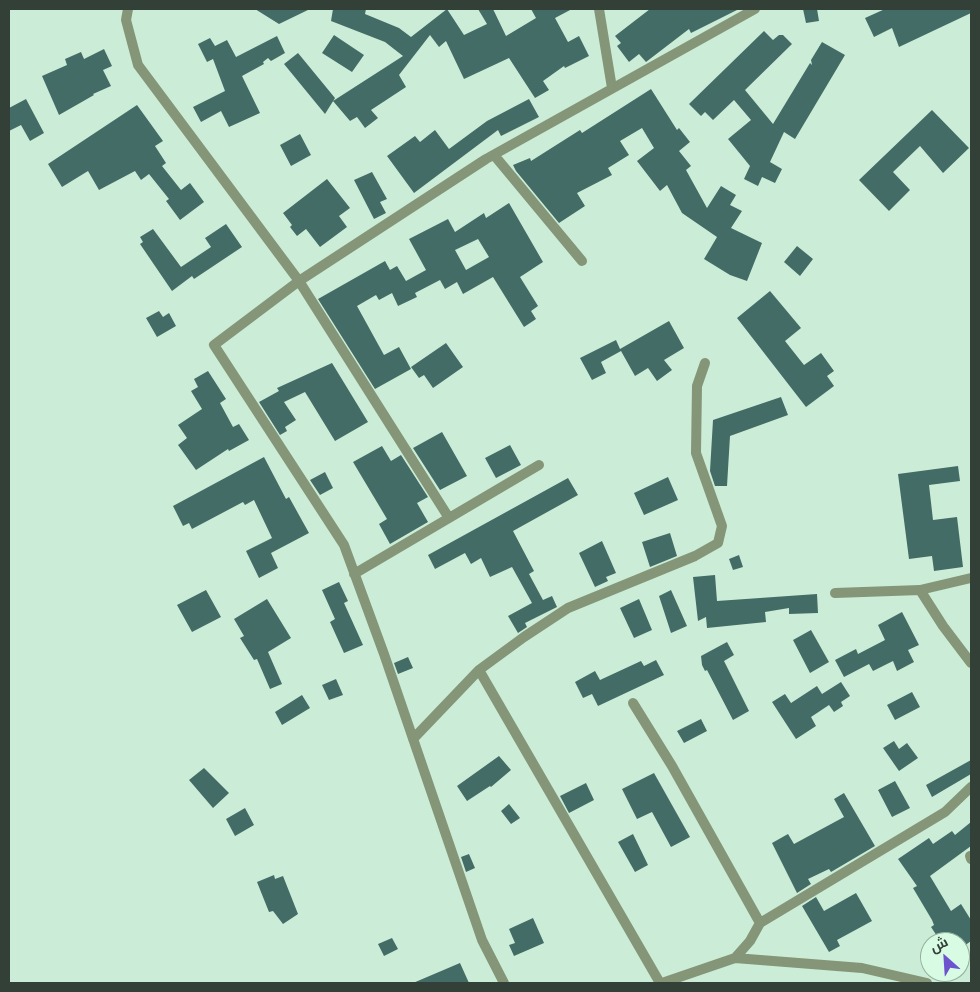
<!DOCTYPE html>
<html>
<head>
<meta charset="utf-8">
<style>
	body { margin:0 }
	#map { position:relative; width:980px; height:992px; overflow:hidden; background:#cbedd7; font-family:"DM Sans",Cairo,sans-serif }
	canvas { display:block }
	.frame { position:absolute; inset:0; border:10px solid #324037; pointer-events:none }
	.north { position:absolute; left:920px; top:932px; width:50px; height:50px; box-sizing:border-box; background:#d8fbe4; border:1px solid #96b09f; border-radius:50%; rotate:334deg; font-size:14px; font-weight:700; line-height:20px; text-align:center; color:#324037 }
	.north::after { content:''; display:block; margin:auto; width:18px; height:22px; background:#6c54ce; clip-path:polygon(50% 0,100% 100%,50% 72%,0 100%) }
</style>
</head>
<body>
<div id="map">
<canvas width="980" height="992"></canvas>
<div class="frame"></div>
<div class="north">ش</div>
</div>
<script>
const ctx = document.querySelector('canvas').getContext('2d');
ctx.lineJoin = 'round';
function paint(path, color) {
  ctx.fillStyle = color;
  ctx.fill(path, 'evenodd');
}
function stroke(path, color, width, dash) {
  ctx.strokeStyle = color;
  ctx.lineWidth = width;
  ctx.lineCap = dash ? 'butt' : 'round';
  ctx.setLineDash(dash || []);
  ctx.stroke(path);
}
const building = new Path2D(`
	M255,9H310L279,24Z
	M333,9H366L365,14L399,28L411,37L447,9L464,35L487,24L478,9H493L506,36L536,18L531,9H572L555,18L568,42L579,36L589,56L565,68L564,66L543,81L549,90L535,98L509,58L464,79L446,41L439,47L430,35L399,75L406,87L371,110L378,118L365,128L357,117L350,121L333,101L403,56L385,42L331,21Z
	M650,9H739L691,33L689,29L646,62L639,54L629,62L617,46L621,43L615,36Z
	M803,9H817L819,21L806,23Z
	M885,9H971V13L899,47L892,28L874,37L865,18Z
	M764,31L773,40L779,35H783L792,44L745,90L773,124L810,63L812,65L811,60L822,42L845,55L795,139L784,132L770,162L782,169L775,183L762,177L758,186L744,179L750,166L728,139L751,120L734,100L713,120L705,112L701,116L689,104Z
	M334,35L364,55L352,72L322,53Z
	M277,36L285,53L271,61L268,58L263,62L264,64L242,76L260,113L229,127L221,111L201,122L193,107L225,91L213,59L207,62L198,44L210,38L215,46L227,40L236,57Z
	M104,49L112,66L103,70L111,86L93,94L94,95L59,115L42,76L67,65L65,59L81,52L84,59Z
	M298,53L335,98L325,114L284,64Z
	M651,89L677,130L679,128L690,142L679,151L691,166L686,170L707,208L721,186L736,195L730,205L742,211L731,228L762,243L747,281L730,275L704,259L717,237L682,213L667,185L660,191L637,161L654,148L642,128L620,141L629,155L608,168L612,175L577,193L585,206L559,223L516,171L513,165L530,158L531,161L580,130L582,133Z
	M26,99L44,133L30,141L21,125L9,131V108Z
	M529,99L539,117L501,136L498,130L414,193L387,156L415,136L420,142L435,130L449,149L487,121Z
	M137,105L163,141L155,146L166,163L162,166L181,190L190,183L204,202L180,220L166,201L169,199L149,174L141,180L135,171L99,190L88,171L62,187L48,164Z
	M932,110L969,148L943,173L920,146L893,172L910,190L889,211L859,180Z
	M300,134L311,155L291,166L280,145Z
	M372,172L387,199L380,202L386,213L374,219L354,180Z
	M327,179L350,208L339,216L347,227L320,247L306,229L297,236L290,227L292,225L283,213Z
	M509,203L543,262L520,277L538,306L531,311L536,319L524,327L493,277L463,294L457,282L445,289L440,280L415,293L417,297L398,306L392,293L379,300L376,295L357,306L384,355L399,347L411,369L375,389L318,299L385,261L390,270L397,266L406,281L426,270L409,239L448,219L455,232L484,213L486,218ZM478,239L489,257L466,270L455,250Z
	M226,224L242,247L194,279L192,276L172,291L140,244L143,242L140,237L153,229L181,267L211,247L205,238Z
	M797,246L813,259L800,276L784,262Z
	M770,291L801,328L785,341L804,365L821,353L834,371L827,376L834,386L806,407L737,318Z
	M159,311L163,317L169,313L176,326L157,337L146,318Z
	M669,321L684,348L664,360L672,370L657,381L648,368L635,376L621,351L601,362L606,373L592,380L580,358L616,340L620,349Z
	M446,343L463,367L433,388L424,375L419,378L411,367Z
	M332,363L368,422L335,441L305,392L284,402L296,420L285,427L287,431L280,435L259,402L279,391L277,388Z
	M208,371L226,399L220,403L233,427L239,424L249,440L229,451L228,449L196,470L178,445L187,438L178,425L202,409L191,391L198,387L194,379Z
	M781,397L788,415L730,436L727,486H715L710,471L713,420Z
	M442,432L467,476L440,490L413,448Z
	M510,445L521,465L496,478L485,458Z
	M382,446L391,461L401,455L428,497L417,503L428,522L390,544L379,524L387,519L353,462Z
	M264,457L286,499L289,497L309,533L271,553L278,568L259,578L246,551L272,538L254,500L245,505L243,502L192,529L189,523L183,526L173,506Z
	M958,466L960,481L929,485L933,520L957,517L963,567L934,571L932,556L909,559L898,474Z
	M325,472L333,488L320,495L310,480Z
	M668,477L678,500L644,515L634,493Z
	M568,478L578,495L513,531L534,571L529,574L543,600L552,596L557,607L525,623L527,627L518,633L508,616L532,603L512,567L490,577L481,558L471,564L465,553L435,569L428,555Z
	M670,533L677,556L650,567L642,542Z
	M602,541L616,573L606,577L608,581L595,587L579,553Z
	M739,555L743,567L733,570L729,559Z
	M715,575L717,601L817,594L818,613L789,614V608L765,612L766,622L707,628L706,617L698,621L693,577Z
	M339,582L348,601L344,603L363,645L344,653L330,622L335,619L322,590Z
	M206,590L221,617L192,632L177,605Z
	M671,590L687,626L671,633L659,596Z
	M267,599L291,638L268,652L282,684L270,689L257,659L254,660L240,638L244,636L234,619Z
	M639,599L652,630L634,638L620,608Z
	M902,612L919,645L908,650L914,662L897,671L893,661L873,671L869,664L844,677L835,660L856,649L858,654L885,640L878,625Z
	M811,630L829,662L810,673L793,640Z
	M727,642L734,655L724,661L749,711L733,720L707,670L705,671L702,665L701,656Z
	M408,657L413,668L398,674L394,663Z
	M656,660L664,675L598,706L592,694L583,698L575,682L595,671L600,680L641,661L644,666Z
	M336,679L343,695L329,700L322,685Z
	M841,682L850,696L841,702L843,706L834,712L829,705L811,717L816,726L796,739L772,702L785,694L791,703L817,686L822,694Z
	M912,692L920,707L895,720L887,705Z
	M302,695L310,708L282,725L275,712Z
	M701,719L707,731L684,743L677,731Z
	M894,741L899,749L907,743L918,758L899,771L883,748Z
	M499,756L511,770L491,787L490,786L467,801L457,786Z
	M971,760V774L932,797L926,785Z
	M204,768L229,793L213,808L189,780Z
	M654,773L690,837L671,847L652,812L637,819L622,789Z
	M895,781L910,808L892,817L878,790Z
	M586,783L594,800L569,813L560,796Z
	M844,793L875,846L831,872L829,869L808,879L811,884L797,893L772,843L788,834L794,844L844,817L834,799Z
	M509,804L520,818L511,824L501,811Z
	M245,808L254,825L235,836L226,819Z
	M971,822V846L930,876L951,911L961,904L971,920V941L960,949V942H941L931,927L934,925L932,920L913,888L917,886L898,859L929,838L933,844L952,831L955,835Z
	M633,834L648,865L635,872L618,842Z
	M469,854L475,868L466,872L461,857Z
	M274,875L275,879L283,876L298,914L283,924L273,911L269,912L257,882Z
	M856,893L872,921L837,940L840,946L829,952L802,906L816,897L824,911Z
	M533,918L544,943L514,956L509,945L515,943L509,929Z
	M392,938L398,949L384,956L378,944Z
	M460,963L469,983H413Z`);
const street = new Path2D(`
	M128,9L126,20L138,65L299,281L449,518
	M599,9L612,88
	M494,155L582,261
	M354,574L539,465
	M920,590L943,626L971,663
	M835,593L920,590L971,578
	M479,670L660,983
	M633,703L672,766L760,923
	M413,739L479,670L524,637L568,608L695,556L718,543L722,526L696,453L697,386L705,363
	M970,856L971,859
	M735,958L862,968L927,983
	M504,983L482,940L384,654L344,545L214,345L299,281L486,159L755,9
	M662,983L735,958L750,941L760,923L945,812L971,787`);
paint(building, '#446c66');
stroke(street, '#859678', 10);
</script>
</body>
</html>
